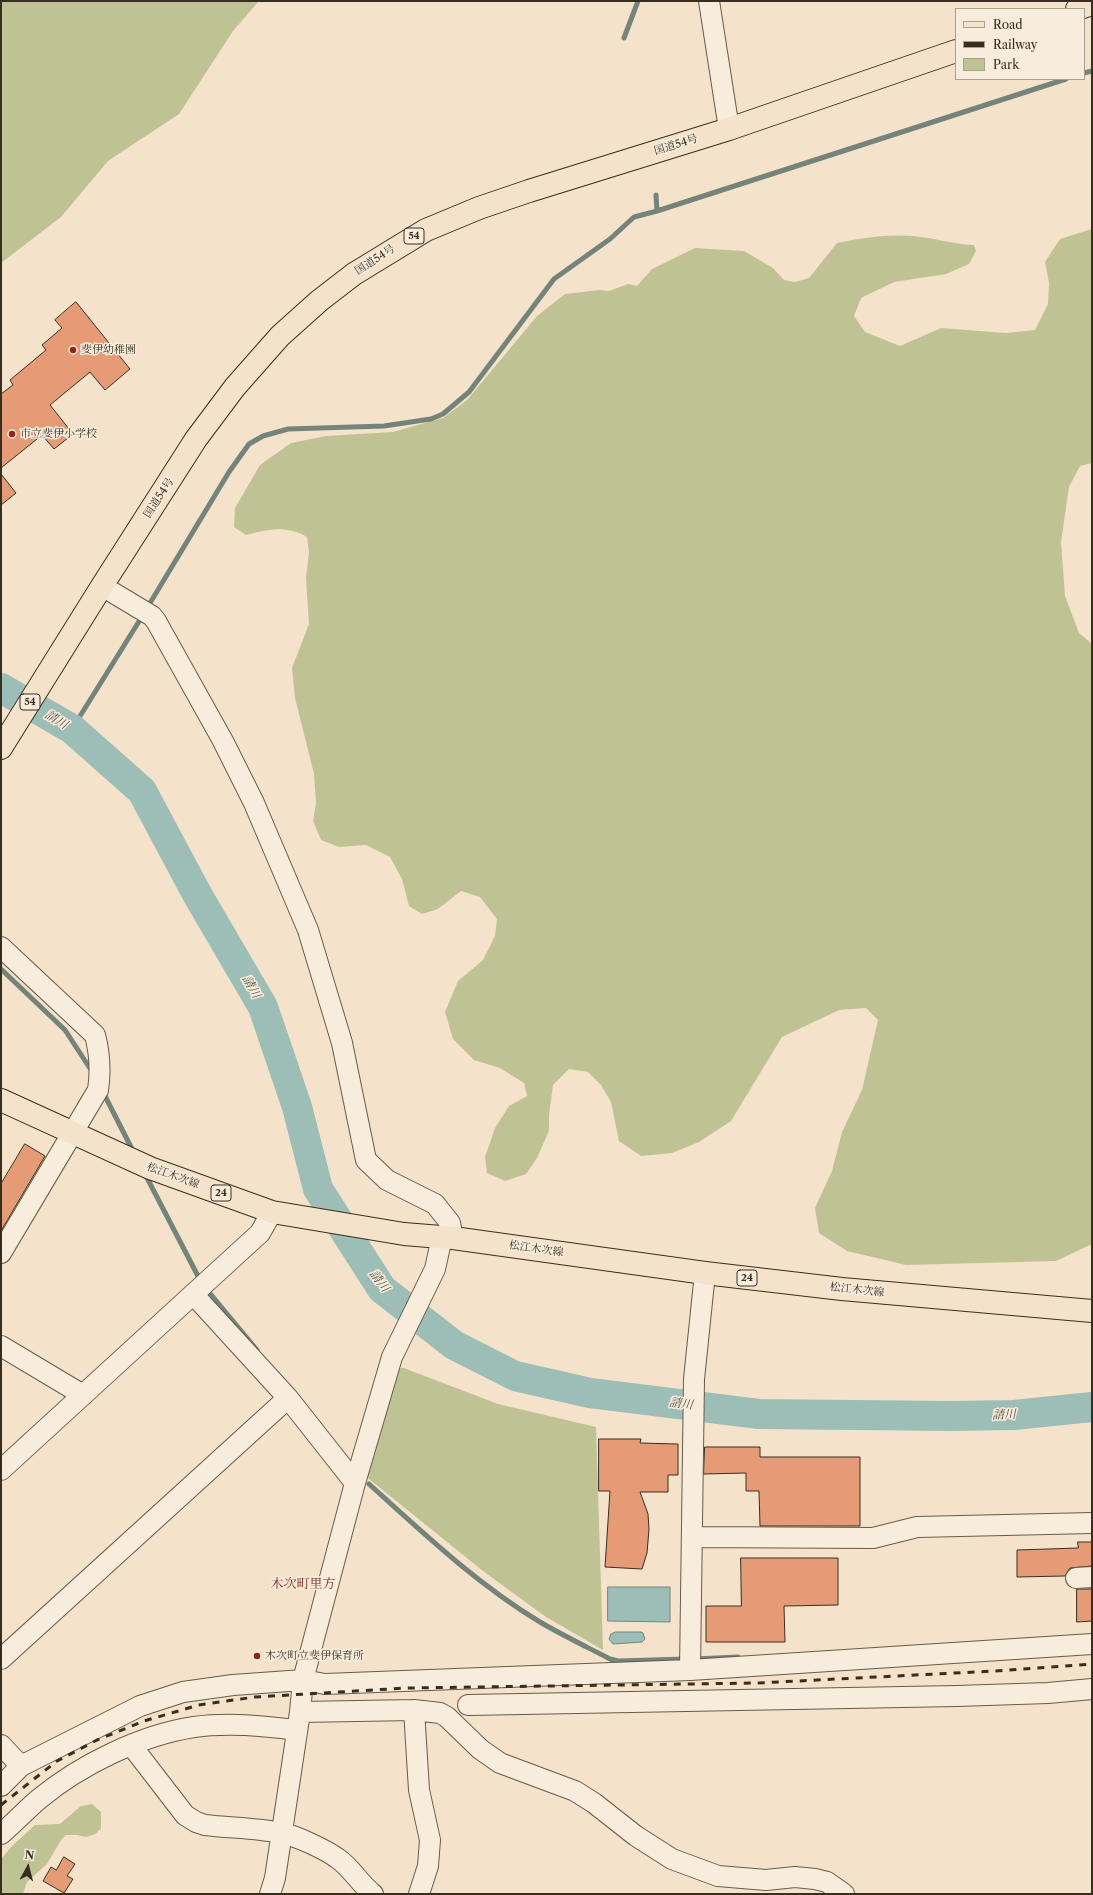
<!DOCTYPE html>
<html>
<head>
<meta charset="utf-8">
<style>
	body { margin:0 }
	#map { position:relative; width:1093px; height:1895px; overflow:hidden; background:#f4e3ca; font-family:"Libre Caslon Text",serif }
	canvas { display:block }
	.frame { position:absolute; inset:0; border:2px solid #382e20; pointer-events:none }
	.legend { position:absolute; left:955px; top:8px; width:130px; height:72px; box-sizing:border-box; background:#f8eddd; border:1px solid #aba191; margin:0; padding:5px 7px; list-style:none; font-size:12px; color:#382e20 }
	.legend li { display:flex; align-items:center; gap:8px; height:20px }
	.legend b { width:20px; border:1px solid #aba191 }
	.north { position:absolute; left:8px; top:1847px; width:40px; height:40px; -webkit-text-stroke:3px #f8eddd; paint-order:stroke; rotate:7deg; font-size:11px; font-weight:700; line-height:16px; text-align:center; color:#382e20 }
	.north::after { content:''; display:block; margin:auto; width:14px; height:18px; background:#382e20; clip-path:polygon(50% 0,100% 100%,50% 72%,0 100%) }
</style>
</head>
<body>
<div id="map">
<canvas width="1093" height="1895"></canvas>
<div class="frame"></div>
<ul class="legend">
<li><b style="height:5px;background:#f4e3ca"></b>Road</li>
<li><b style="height:5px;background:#382e20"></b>Railway</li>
<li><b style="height:11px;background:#bfc394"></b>Park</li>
</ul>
<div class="north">N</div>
</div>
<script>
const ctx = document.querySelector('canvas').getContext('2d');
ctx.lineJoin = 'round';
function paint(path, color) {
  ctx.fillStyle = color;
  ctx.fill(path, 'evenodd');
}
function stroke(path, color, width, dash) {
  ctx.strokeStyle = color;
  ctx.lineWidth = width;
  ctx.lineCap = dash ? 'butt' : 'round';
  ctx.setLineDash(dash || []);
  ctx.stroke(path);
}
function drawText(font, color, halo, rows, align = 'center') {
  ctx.font = font + ' "Libre Caslon Text","Noto Serif JP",serif';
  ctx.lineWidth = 3;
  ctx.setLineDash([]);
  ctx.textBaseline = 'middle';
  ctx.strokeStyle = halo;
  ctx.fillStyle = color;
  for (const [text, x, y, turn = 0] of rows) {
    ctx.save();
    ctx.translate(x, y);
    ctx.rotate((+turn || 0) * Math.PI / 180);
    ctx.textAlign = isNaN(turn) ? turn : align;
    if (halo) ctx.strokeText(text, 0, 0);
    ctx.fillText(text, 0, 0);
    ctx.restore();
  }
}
const green = new Path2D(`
	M1,1H259L233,31L179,114L108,161L61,217L1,263Z
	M1092,229V463L1080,466L1069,487L1061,542L1065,596L1079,633L1092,644V1244L1056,1261L906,1265L847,1251L819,1233L815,1208L832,1171L842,1132L862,1090L878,1020L866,1008L839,1010L782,1037L731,1121L699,1142L672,1153L641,1156L619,1141L611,1102L601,1085L588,1072L569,1069L553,1085L549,1115V1131L537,1158L526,1174L505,1181L487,1173L485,1157L495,1128L509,1106L527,1096L524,1083L500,1068L474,1060L453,1039L445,1012L458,981L483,960L495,936L497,919L480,897L461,891L438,909L422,914L409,906L402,879L390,857L366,845L339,847L321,840L313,821L316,803L314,774L295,698L292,668L309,624L306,578L309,552L307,537C287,525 268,529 246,535L234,527L235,508L260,465L291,443L326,436L393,432L443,418L467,400L537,316L565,294L599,290L609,291L628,284L637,286L652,269L695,248L744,251L773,268L784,280L795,282L809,278L837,243C863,238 887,234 913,236C934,238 953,244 974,245L976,251L969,264L946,274L894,282L861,298L854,316L865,332L900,346L941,328L1006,333L1035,330L1048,304L1049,283L1045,262L1060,239Z
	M398,1368H404L498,1404L596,1427L603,1650L546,1617L483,1571L369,1479L365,1473Z
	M92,1804L101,1812V1829L95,1834L86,1837L77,1835H66L61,1840L47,1864L27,1882L23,1894H1V1859L12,1846L35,1825L60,1824L81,1806Z`);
const water = new Path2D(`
	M608,1587H670V1622L608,1621Z
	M616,1632H641L643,1633L645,1639L642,1642L613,1644L609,1639L611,1634Z`);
const stream = new Path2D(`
	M624,38L638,1
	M1084,73L1092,71
	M656,195L657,211
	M147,608L229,472L249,444L263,436L288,429L384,426L431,419L443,414L469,392L554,279L610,239L634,217L657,211L1066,79
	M72,729L143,615
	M1,969L65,1030L93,1073
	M105,1096L134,1153
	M145,1174L199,1278
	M208,1291L257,1350
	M369,1484C423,1533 477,1584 540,1622C562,1635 587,1647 610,1659L618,1661L686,1659
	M694,1659L738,1657`);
const river = new Path2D(`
	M1,688L72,729L142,791L197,894L263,1007L297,1107L318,1189L382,1289L454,1345L515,1376L590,1393L759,1414L950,1416L1014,1415L1092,1407`);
const building = new Path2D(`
	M76,302L130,369L105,390L90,372L50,405L73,434L54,449L42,435L1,468V394L13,385L10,380L46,350L42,345L62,328L55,320Z
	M1,474L16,493L1,505Z
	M25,1144L45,1156L1,1231V1184Z
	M599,1439H641L640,1443L678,1444V1475H668V1492H640L648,1514L649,1529L647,1553L642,1569L605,1567L610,1491H599Z
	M705,1447H760V1457H860V1526H760L759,1491H746V1473L704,1474Z
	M1078,1542H1092V1566L1070,1568L1065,1576L1017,1577V1550L1078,1548Z
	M741,1558H838V1605L784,1606L785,1642H706V1606H741Z
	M1077,1589H1092V1621L1077,1622Z
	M64,1857L75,1864L67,1876L73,1879L64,1893L43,1881L51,1867L56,1870Z`);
const street = new Path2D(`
	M709,1L729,129
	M102,586L152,616L156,621L223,741L254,803L308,930L342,1043L366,1160L387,1180L435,1204L450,1223L453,1238
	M1,947L95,1035C100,1054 101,1070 98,1090L1,1253
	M193,1294L288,1398L355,1483
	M1,1346L83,1395
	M1,1470L260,1233L272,1212
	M693,1537L873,1538L917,1527L1092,1523
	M1076,1578L1092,1577
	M1,1659L288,1398
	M690,1670L694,1379L705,1273
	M468,1705L957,1696L1048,1693L1092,1689
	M414,1710L419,1790L430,1840L428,1866L419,1894
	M300,1712L414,1710L440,1713L447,1717L480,1749L500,1763L575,1791L594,1803L636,1836L672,1859L718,1876L766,1880L795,1877L815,1879L827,1882L844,1894
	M1,1745L21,1766
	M131,1745L185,1815L196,1822L205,1825C230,1828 257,1828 281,1833C295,1835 326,1850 337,1858C351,1867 359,1883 373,1894
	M1,1786L21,1766L140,1706L183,1692L233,1685L303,1680L325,1684L690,1670L1092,1644
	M1,1834C14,1823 26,1810 39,1799C80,1765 141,1735 194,1727C228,1722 264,1726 297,1730
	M270,1894L275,1878L300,1712L303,1680L355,1483L392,1357L435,1269L442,1237`);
const primary = new Path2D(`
	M1,1100L150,1168L272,1212L404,1234L453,1238L705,1273L842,1289L1092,1311`);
const highway = new Path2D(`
	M1077,9L1092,4
	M1,748L102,586L196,439L235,387L280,336L319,301L354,274L426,230L479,208L529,191L729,129L956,51`);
const rail = new Path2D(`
	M1,1805L57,1761L97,1740L144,1721L199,1705L255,1697L406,1688L758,1683L995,1671L1092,1664`);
const markers = [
	[73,350,4,"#8f2418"],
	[12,434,4,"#8f2418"],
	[257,1656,4,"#8f2418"]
];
const shields = [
	[414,236,20],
	[30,702,20],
	[221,1193,20],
	[747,1278,20]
];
const shieldNames = [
	["54",414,236],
	["54",30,702],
	["24",221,1193],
	["24",747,1278]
];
const streetNames = [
	["国道54号",676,145,-17],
	["国道54号",375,260,-33],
	["国道54号",159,498,-57],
	["松江木次線",173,1176,20],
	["松江木次線",536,1249,8],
	["松江木次線",857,1290,6]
];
const poiNames = [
	["斐伊幼稚園",81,350],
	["市立斐伊小学校",20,434],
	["木次町立斐伊保育所",265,1656]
];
const waterNames = [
	["請川",56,720,31],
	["請川",251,987,60],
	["請川",379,1281,52],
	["請川",681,1404,7],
	["請川",1004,1415,-2]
];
const quarterNames = [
	["木次町里方",303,1584]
];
paint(green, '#bfc394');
paint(water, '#9cbeb7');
stroke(water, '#74847b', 1);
stroke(stream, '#74847b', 5);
stroke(river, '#9cbeb7', 30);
paint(building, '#e49b76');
stroke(building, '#382e20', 1);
stroke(street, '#675b4a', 22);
stroke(primary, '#382e20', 24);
stroke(highway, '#382e20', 24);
stroke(street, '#f8eddd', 20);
stroke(primary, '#f4e3ca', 22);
stroke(highway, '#f4e3ca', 22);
stroke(rail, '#382e20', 3, [7, 7]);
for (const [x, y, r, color] of markers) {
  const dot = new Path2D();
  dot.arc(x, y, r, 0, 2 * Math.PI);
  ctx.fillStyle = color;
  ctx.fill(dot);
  stroke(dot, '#f8eddd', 1.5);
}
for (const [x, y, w] of shields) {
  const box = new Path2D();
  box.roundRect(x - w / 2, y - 8, w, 16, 3);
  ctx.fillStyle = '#f8eddd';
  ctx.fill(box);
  stroke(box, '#382e20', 1);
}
drawText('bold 10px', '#382e20', null, shieldNames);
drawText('11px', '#382e20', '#f8eddd', streetNames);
drawText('11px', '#382e20', '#f8eddd', poiNames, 'left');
drawText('italic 12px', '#515246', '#f8eddd', waterNames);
drawText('13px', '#7a1f14', '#f8eddd', quarterNames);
</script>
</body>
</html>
